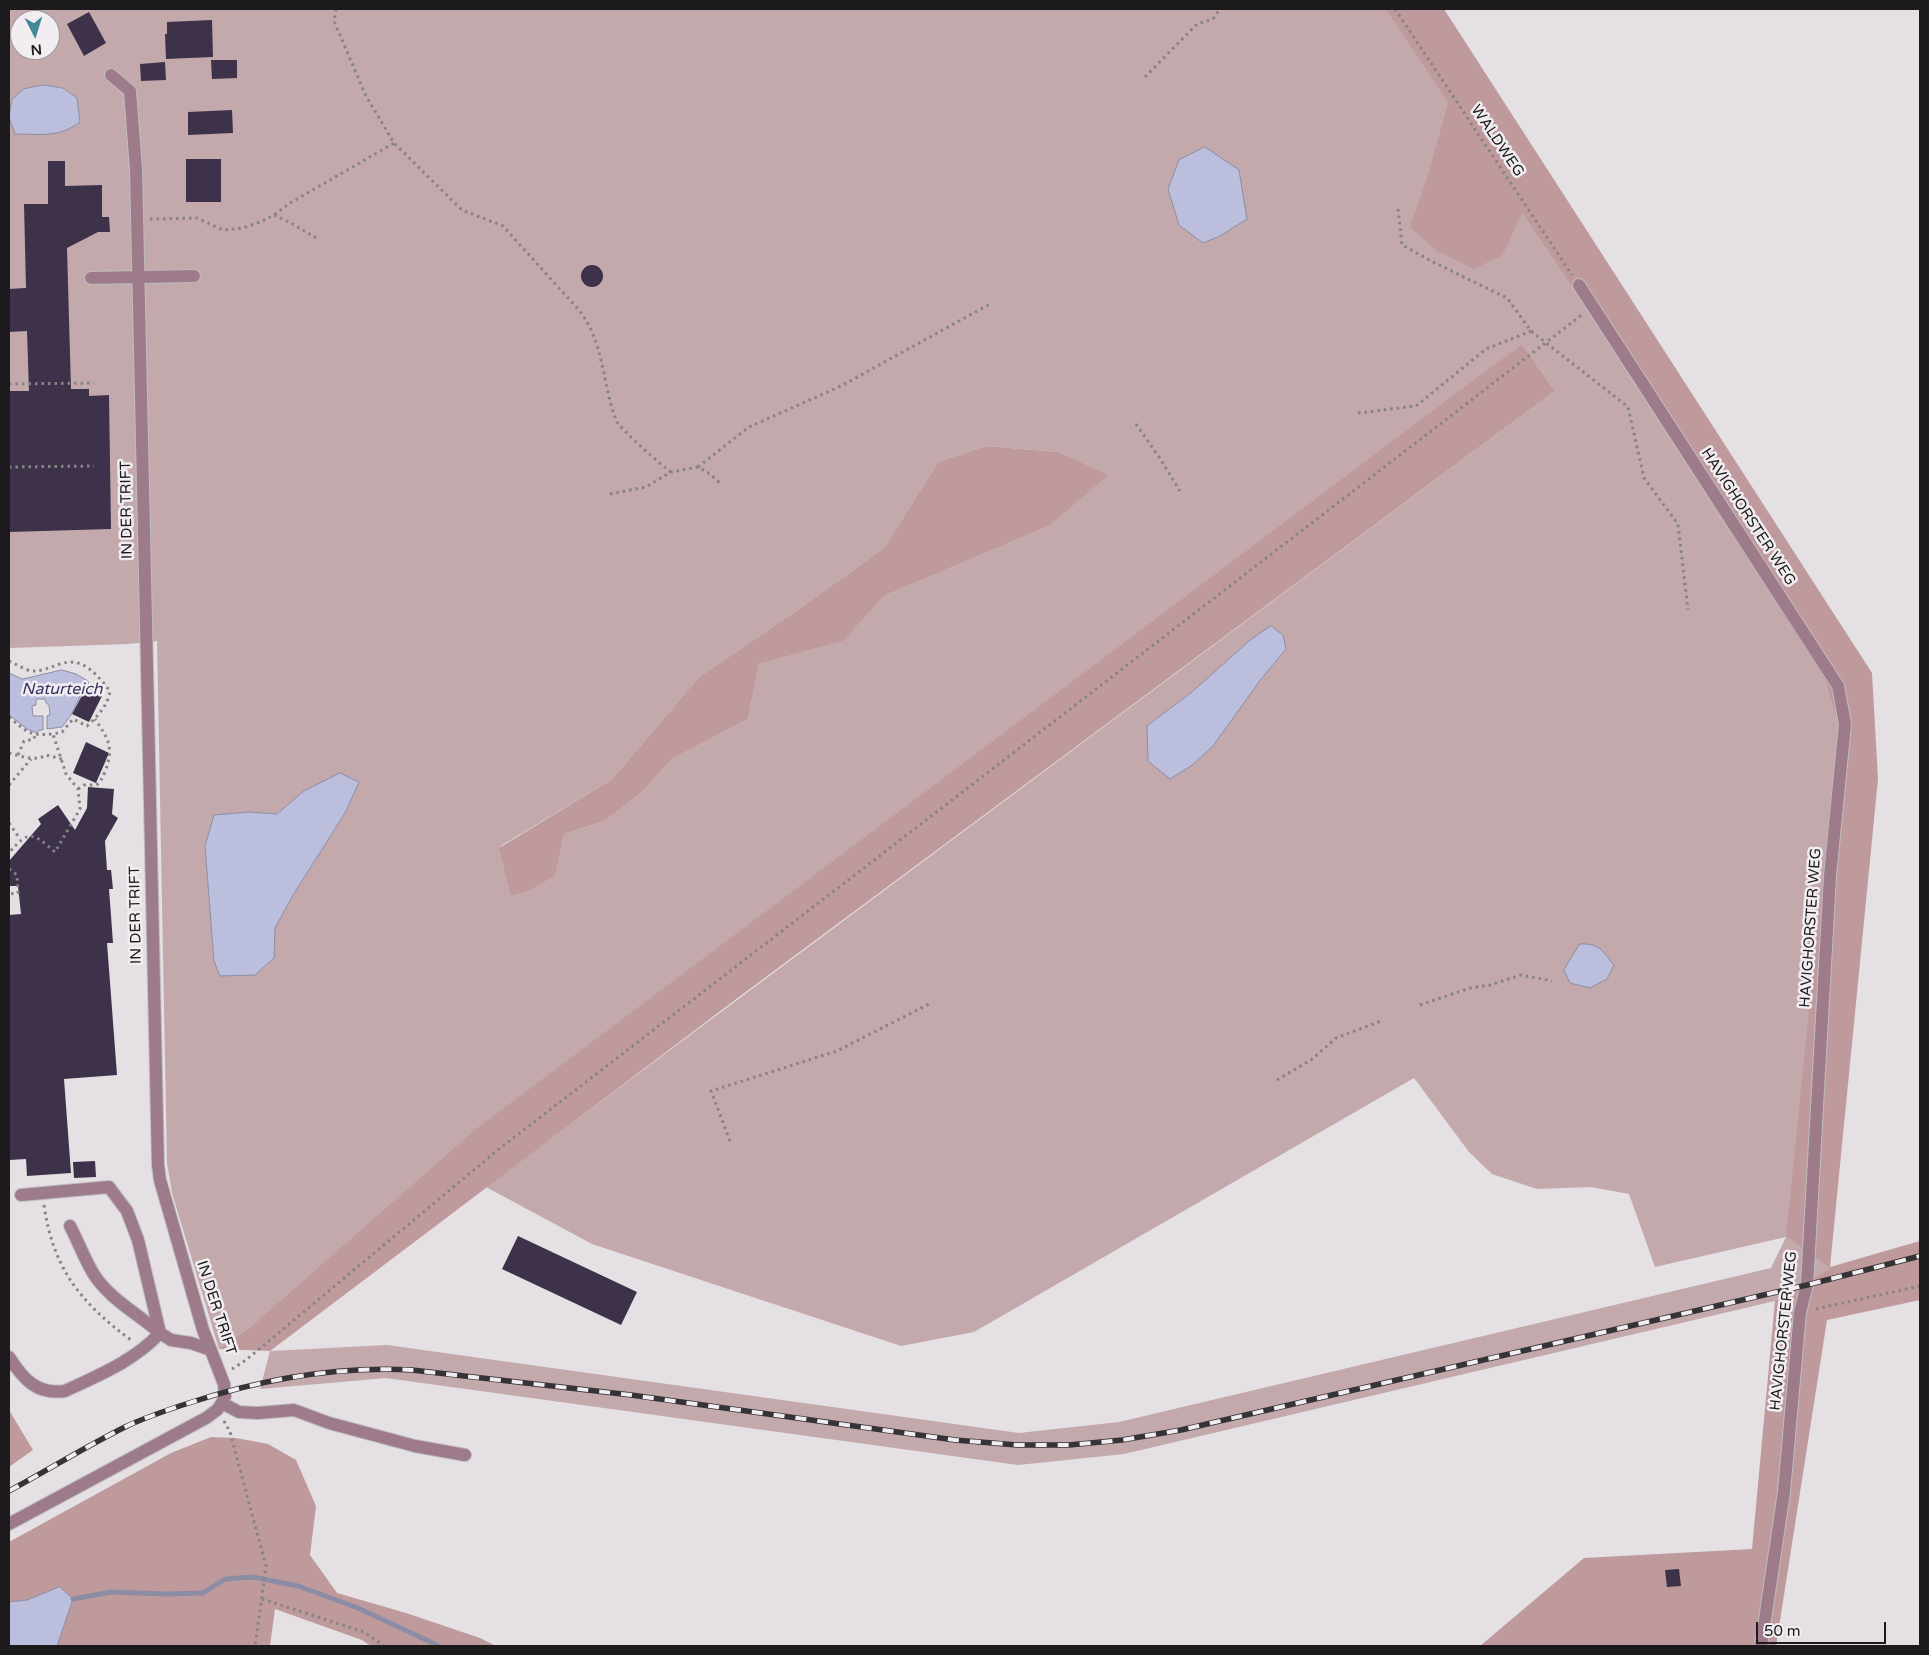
<!DOCTYPE html>
<html>
<head>
<meta charset="utf-8">
<style>
	body { margin:0 }
	#map { position:relative; width:1929px; height:1655px; overflow:hidden; background:#e4e0e3; font-family:"Varela Round",sans-serif }
	canvas { display:block }
	.frame { position:absolute; inset:0; border:10px solid #1c1a1c; pointer-events:none }
	.north { position:absolute; left:10px; top:10px; width:50px; height:50px; box-sizing:border-box; background:#f1edf1; border:1px solid #9c999c; border-radius:50%; rotate:175deg; font-size:14px; font-weight:700; line-height:20px; text-align:center; color:#1c1a1c }
	.north::after { content:''; display:block; margin:auto; width:18px; height:22px; background:#448798; clip-path:polygon(50% 0,100% 100%,50% 72%,0 100%) }
	.scale { position:absolute; left:1756px; top:1622px; width:130px; height:22px; box-sizing:border-box; border:2px solid #1c1a1c; border-top:0; padding-left:6px; font-size:15px; line-height:18px; white-space:nowrap; color:#1c1a1c; -webkit-text-stroke:4px #f1edf1; paint-order:stroke }
</style>
</head>
<body>
<div id="map">
<canvas width="1929" height="1655"></canvas>
<div class="frame"></div>
<div class="north">N</div>
<div class="scale">50 m</div>
</div>
<script>
const ctx = document.querySelector('canvas').getContext('2d');
ctx.lineJoin = 'round';
function paint(path, color) {
  ctx.fillStyle = color;
  ctx.fill(path, 'evenodd');
}
function stroke(path, color, width, dash) {
  ctx.strokeStyle = color;
  ctx.lineWidth = width;
  ctx.lineCap = dash ? 'butt' : 'round';
  ctx.setLineDash(dash || []);
  ctx.stroke(path);
}
function drawText(font, color, halo, rows, align = 'center') {
  ctx.font = font + ' "Varela Round",sans-serif';
  ctx.lineWidth = 5;
  ctx.setLineDash([]);
  ctx.textBaseline = 'middle';
  ctx.strokeStyle = halo;
  ctx.fillStyle = color;
  for (const [text, x, y, turn = 0] of rows) {
    ctx.save();
    ctx.translate(x, y);
    ctx.rotate((+turn || 0) * Math.PI / 180);
    ctx.textAlign = isNaN(turn) ? turn : align;
    if (halo) ctx.strokeText(text, 0, 0);
    ctx.fillText(text, 0, 0);
    ctx.restore();
  }
}
const green = new Path2D(`
	M9,9H1385L1582,302L1825,681L1838,724L1830,1268L1775,1301L1124,1454L1018,1465L386,1378L260,1389L270,1351L387,1345L1019,1433L1119,1422L1771,1268L1786,1237L1655,1267L1629,1194L1591,1187L1537,1189L1492,1174L1469,1152L1414,1078L974,1332L901,1346L592,1244L486,1187L1555,391L1522,344L253,1325L219,1349L172,1193L167,1163L157,641L128,644L9,648ZM20,20H50V50H20ZM43,85L63,88L77,98L80,121C64,133 49,135 30,134L24,89ZM986,446L1058,452L1049,526L884,596L842,641L759,664L748,719L672,759L641,793L605,821L564,834L499,847L612,779L699,677L796,611L884,548L938,462ZM1286,649L1261,679L1213,746L1191,766L1147,726L1192,692ZM359,782L345,813L293,895L275,928L214,961L205,846L249,812L277,814L304,791Z`);
const forest = new Path2D(`
	M1385,9H1444L1872,673L1878,779L1830,1267L1920,1241V1300L1827,1320L1776,1646H1480L1584,1558L1752,1549L1775,1301L1830,1268L1786,1236L1838,724L1825,681L1582,302L1522,213L1502,256L1473,269L1437,251L1410,227L1429,172L1448,103Z
	M1522,344L1555,391L735,1000L270,1351L219,1349L253,1325L476,1129Z
	M986,446L1058,452L1108,475L1049,526L884,596L843,641L759,664L748,719L672,759L641,793L605,821L564,834L555,875L533,889L511,896L499,848L612,779L699,677L796,611L884,548L938,462Z
	M9,1410L33,1450L9,1467Z
	M211,1437L236,1438L268,1444L296,1460L316,1506L310,1555L337,1593L406,1613L480,1638L496,1646H371L362,1640L275,1609L270,1646H57L60,1587L27,1600L9,1602V1542L171,1453Z`);
const water = new Path2D(`
	M43,85L63,88L77,98L80,122C59,138 40,134 15,134L9,117L12,99L24,89Z
	M1205,147L1239,170L1247,219L1220,236L1203,243L1179,225L1168,189L1179,160Z
	M1271,626L1283,635L1286,649L1261,679L1213,746L1191,766L1170,779L1148,761L1147,726L1192,692L1249,641Z
	M62,670L76,674L88,681L89,685L86,684L71,715L62,727L47,729V716L50,715L49,705L46,703L45,699H36V705L32,706L33,716H43V730H39L37,733L27,729L9,715V673L22,679Z
	M340,773L359,782L345,813L293,895L275,928L274,958L255,975L220,976L214,961L205,846L214,815L249,812L277,814L304,791Z
	M1580,944C1600,943 1602,951 1614,965L1607,979L1590,988L1570,983L1564,970Z
	M60,1587L73,1599L57,1646H9V1602L27,1600Z`);
const stream = new Path2D(`
	M73,1599L111,1592L166,1594L203,1593L225,1579L253,1577L298,1586L358,1608L439,1646`);
const building = new Path2D(`
	M89,12L106,43L84,56L67,24Z
	M212,20L213,57L166,59L165,34H167V22Z
	M211,60H237V78L212,79Z
	M165,62L166,80L141,81L140,64Z
	M232,110L233,133L188,135V112Z
	M186,159H221V202H186Z
	M48,161H65V186L102,185V217H109L110,232H98L67,248L71,389H89V396L109,395L111,529L9,532V391H29L27,331L9,332V289L26,288L24,204H48Z
	M581 276a11 11 0 1 1 22 0a11 11 0 1 1-22 0Z
	M87,686L103,694L89,722L72,714Z
	M86,742L109,753L96,783L73,773Z
	M88,787L114,789L112,814L118,818L105,841L107,870H111L113,889H109L113,943H107L117,1075L64,1079L71,1173L27,1176L26,1159L9,1160V915L21,914L18,886H9V861L41,824L38,819L58,805L75,830L87,808Z
	M95,1161L96,1177L74,1178L73,1162Z
	M518,1236L637,1292L621,1325L502,1269Z
	M1679,1569L1681,1586L1667,1587L1665,1570Z`);
const path = new Path2D(`
	M336,9L334,21L366,96L394,143L462,210L503,226L578,309C604,340 602,383 616,420C618,427 663,467 671,472
	M1395,9L1572,275
	M1145,77L1197,24L1213,19L1220,9
	M1398,209L1402,245L1435,263L1507,298L1531,331L1628,407L1644,478L1678,524L1688,610
	M274,215L291,223L318,239
	M150,219L197,218L223,230L243,228L260,222L274,215L290,203L394,143
	M9,384L94,383
	M1358,413L1416,406L1486,349L1531,331
	M1136,424L1159,457L1180,491
	M9,467L94,466
	M698,467L749,427L841,386L990,304
	M610,494L646,487L671,472L698,467L710,474L721,484
	M9,661C16,664 26,671 34,671C42,671 51,667 60,664C83,656 97,675 110,691C108,705 98,716 87,726L73,719L62,732L53,734L66,774L78,789L80,809L55,852C33,833 29,829 9,853
	M9,717C27,732 29,736 53,734
	M9,753C21,756 35,762 46,755L62,759
	M18,755L24,741L34,739L35,735
	M9,785L31,759
	M78,789L84,785H96C101,782 102,778 105,772C114,747 109,740 95,719
	M9,823L20,839
	M9,869L17,875L18,893L9,894
	M1420,1005L1470,988L1490,985L1521,975L1552,981
	M1277,1080L1311,1060L1336,1038L1381,1021
	M730,1141L711,1091L837,1051L929,1004
	M44,1205C53,1269 81,1303 131,1340
	M1816,1309L1920,1286
	M232,1369L246,1360L499,1149L1583,314
	M224,1421L230,1432L266,1566L255,1646
	M262,1599L364,1632L384,1646`);
const minor = new Path2D(`
	M91,278L194,276
	M1579,285L1838,686L1845,724L1830,876L1807,1285L1800,1312L1784,1492L1761,1646
	M21,1195L109,1187L127,1211L138,1240L160,1333L171,1340L191,1343L211,1350
	M9,1357C23,1379 37,1395 65,1391C99,1375 134,1361 160,1333C138,1314 108,1298 93,1273C84,1258 78,1241 70,1226
	M222,1403L239,1412L258,1413L294,1410L329,1423L415,1446L465,1455
	M9,1524L206,1418L217,1410L222,1403L225,1396L224,1384L203,1330L160,1180L158,1165L136,169L130,91L111,75`);
const rail = new Path2D(`
	M9,1491C48,1470 85,1447 125,1427C146,1417 170,1409 192,1402C263,1379 338,1366 412,1370L631,1395L955,1440L1017,1445H1069L1122,1440L1181,1430L1807,1285L1920,1256`);
const streetNames = [
	["WALDWEG",1497,141,56],
	["IN DER TRIFT",127,510,-91],
	["HAVIGHORSTER WEG",1748,517,57],
	["IN DER TRIFT",136,915,-91],
	["HAVIGHORSTER WEG",1811,928,-86],
	["IN DER TRIFT",216,1308,72],
	["HAVIGHORSTER WEG",1784,1331,-84]
];
const waterNames = [
	["Naturteich",62,690]
];
paint(green, '#c3a9ab');
paint(forest, '#bf9a9d');
paint(water, '#bcbede');
stroke(water, '#8c8da4', 1);
stroke(stream, '#8c8da4', 5);
paint(building, '#3d324a');
stroke(minor, '#c0bcbf', 14);
stroke(path, '#868385', 3, [2.5, 4]);
stroke(minor, '#9d7b8a', 12);
stroke(rail, '#353335', 5.5);
stroke(rail, '#f1edf1', 4, [11]);
drawText('15px', '#1c1a1c', '#f1edf1', streetNames);
drawText('italic 16px', '#363561', '#f1edf1', waterNames);
</script>
</body>
</html>
